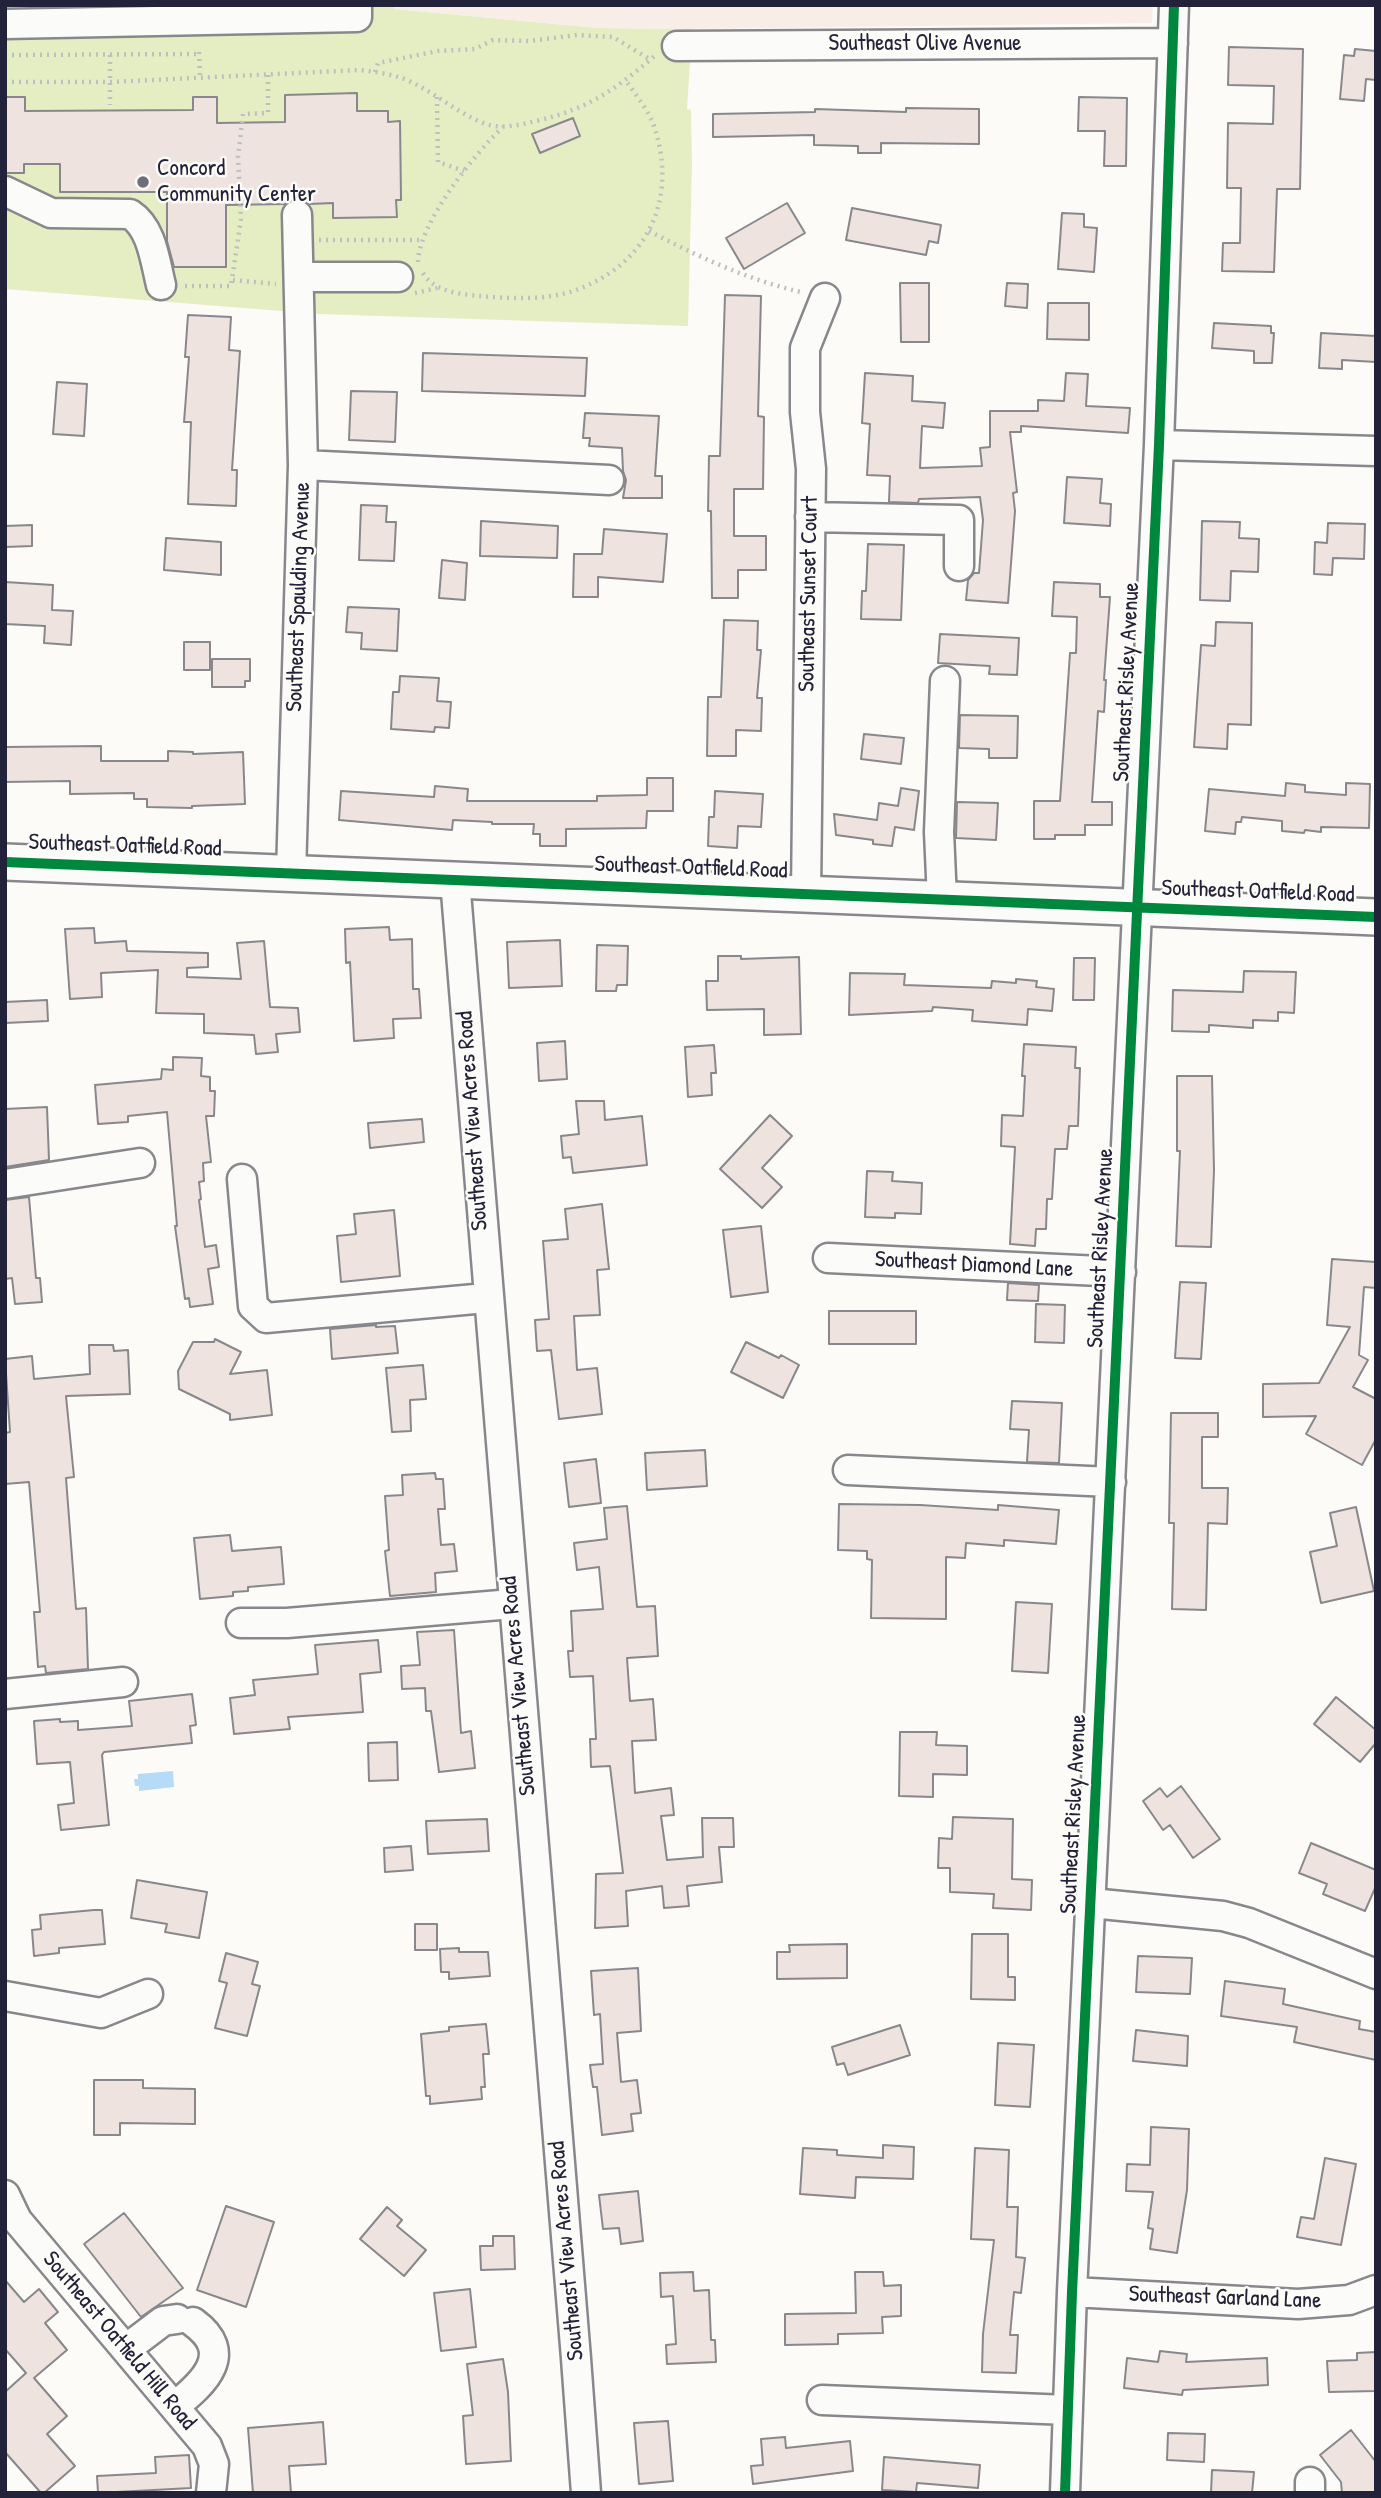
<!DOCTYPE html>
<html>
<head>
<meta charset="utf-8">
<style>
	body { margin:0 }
	#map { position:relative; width:1381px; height:2498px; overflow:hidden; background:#fcfbf8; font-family:"Patrick Hand",sans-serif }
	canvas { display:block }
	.frame { position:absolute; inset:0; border:7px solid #22223b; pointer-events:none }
</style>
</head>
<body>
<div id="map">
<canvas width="1381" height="2498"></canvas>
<div class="frame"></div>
</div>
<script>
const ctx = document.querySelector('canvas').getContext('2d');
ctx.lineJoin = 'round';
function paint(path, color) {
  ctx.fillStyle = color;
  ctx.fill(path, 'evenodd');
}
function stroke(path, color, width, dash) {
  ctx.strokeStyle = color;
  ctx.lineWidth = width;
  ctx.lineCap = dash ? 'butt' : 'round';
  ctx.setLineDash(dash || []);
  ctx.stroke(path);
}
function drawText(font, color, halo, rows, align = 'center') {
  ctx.font = font + ' "Patrick Hand",sans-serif';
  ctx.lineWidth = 5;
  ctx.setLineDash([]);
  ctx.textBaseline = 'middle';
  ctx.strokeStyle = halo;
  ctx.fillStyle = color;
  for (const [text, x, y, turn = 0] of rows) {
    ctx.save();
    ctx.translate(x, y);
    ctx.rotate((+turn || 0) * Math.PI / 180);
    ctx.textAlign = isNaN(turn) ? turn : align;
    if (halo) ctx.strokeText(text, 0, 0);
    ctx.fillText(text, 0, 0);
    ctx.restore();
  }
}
const built = new Path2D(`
	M395,5H1153L1152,23L692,29L598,28L394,9Z`);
const green = new Path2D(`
	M5,5H395L394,9L598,28L692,29L687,109L691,110L692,165L688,326L319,314L5,289Z`);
const water = new Path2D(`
	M173,1771L174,1787L139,1791V1786H135L134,1779H138V1774Z`);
const building = new Path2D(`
	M1229,47L1303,49L1300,189H1277L1274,272L1222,271L1223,243H1240L1241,188H1227L1228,123L1273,124L1274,86L1228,85Z
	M1355,49L1376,51V80L1366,79L1364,101L1340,99L1344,55L1354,56Z
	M357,93V111H388V122L400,121L401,200H396L397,217L333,218V203L309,204L297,198L285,204L226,205V267H174L167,241V192H60V164H24V173H5V97H25V111L193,110V97H217V123L285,122V95Z
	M1079,97L1127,98L1126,166H1104L1105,131H1078Z
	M906,108L979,109V144L881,143V153H858V146L814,145V135L713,137V114L815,112V109L906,112Z
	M573,118L580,136L540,153L532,134Z
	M787,203L805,233L744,269L726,238Z
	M852,208L941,225L938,243L929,241L926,255L846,240Z
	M1062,213L1084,214V227L1097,228L1094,272L1058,269Z
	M900,283H929V342H901Z
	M1007,283L1028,284L1027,308L1005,306Z
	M725,295L761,296L758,416L764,417L763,489H734V536H766V570H738V598H712L711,511H708L709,456H720Z
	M1048,303H1089V340L1047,339Z
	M188,315L231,317L229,350L240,351L232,470H237L236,506L188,504L191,422H184L189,357H185Z
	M1214,323L1271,326V333H1274L1272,363H1254V351L1212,348Z
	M1321,333L1376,336V362L1342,360V369L1319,368Z
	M423,353L587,358L585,396L422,391Z
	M865,373L913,376L912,401L945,403L943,428L922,426L920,468L982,466L980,448L990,447V411H1038V400L1064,401L1066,373L1088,374L1086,406L1130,408L1128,433L1021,426V432H1010L1017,492L1013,493L1015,511L1008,603L966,600L968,580L974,573H979L983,520L980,497L919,499L918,503L889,502L890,476L867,475L870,424L862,423Z
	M57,382L87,384L84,436L53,434Z
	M351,391L397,392L395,442L349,440Z
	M585,413L659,416L655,476H662V498H623L626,480L623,471L622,448L589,446L590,438H583Z
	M1067,477L1102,479L1100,503L1111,504L1110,526L1064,523Z
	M361,505L387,506L386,522H396L394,561L359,560Z
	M481,521L558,526L557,558L480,556Z
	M1202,521L1240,522L1239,538L1259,539L1258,572L1231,571L1230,601L1200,600Z
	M1328,523L1365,524L1364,559L1333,558L1332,575L1314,574L1315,542L1327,543Z
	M32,525V546L5,547V526Z
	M604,529L667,534L663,582L598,577V597H573L574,554H602Z
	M166,538L221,542V575L164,570Z
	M868,544L904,545L901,620L861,619L862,591H866Z
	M442,560L467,563L465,600L439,598Z
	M5,582L53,585L52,610L73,611L71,645L44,643L45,626L5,624Z
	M1054,582L1100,584V597H1110L1104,680H1106L1104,712L1098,711L1092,802H1112V825H1085V835H1055V839H1034V801H1060L1070,653H1076L1077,617L1052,616Z
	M348,607L399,609L397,651L361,649L362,633L346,632Z
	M724,620L758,621L757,650H761L757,698H762L761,731L736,730V756H707L708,697H721Z
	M1216,622L1252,623L1251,725L1228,724L1227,749L1194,747L1201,645L1215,646Z
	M940,634L1019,638L1017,675L989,674L990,666L938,663Z
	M184,642H210V670H184Z
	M212,659H250V681H245V687H212Z
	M400,676L439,678L437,701L451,702L449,728L435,727L434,732L391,729L393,692H399Z
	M960,715L1018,716L1017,758H989V749L959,748Z
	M864,734L904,738L901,764L861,759Z
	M101,746V761H168V751L193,752V754L243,752L245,804L192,806V808L147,807V799H134V793L70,794V781L5,782V747Z
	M647,778H673V811H647L646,828L566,829V846H540V834H533L534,824H492V822L453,820L452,830L339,820L341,791L434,797L435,786L468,789L467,801H597V796L647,795Z
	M1286,783L1305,785V792L1346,795V783L1370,784L1369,828L1321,827V832L1305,830L1304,833L1282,831V821L1242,817L1241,822H1236L1235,834L1205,831L1209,789L1285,796Z
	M901,788L919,791L914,830L895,827L892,846L873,844V840L836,835L834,814L877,820L879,803L898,806Z
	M715,791L763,794L761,827L738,826L737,848L708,846L709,817H714Z
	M957,802L998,803L996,840L956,838Z
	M389,927L390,940L412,939L413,989H419L421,1018L393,1019L394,1038L354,1041L350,962L346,963L345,929Z
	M94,928L95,943L126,941L127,951L208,953V967L187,968V977L241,979L237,943L264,941L270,1007L298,1008L300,1032L276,1034L278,1052L256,1054L254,1035L204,1033V1014L156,1013L158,970L101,973L102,997L70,999L65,929Z
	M560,940L562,986L509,988L507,942Z
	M597,945L628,946L627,985H617L616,991H596Z
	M718,956H741V959L799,957L801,1034L764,1035V1009L707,1010L706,981H718Z
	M1074,958H1095L1094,1000H1073Z
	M1244,971L1296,972L1294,1013L1278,1012V1021L1253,1020V1028L1209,1025V1032L1172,1031L1173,990L1243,992Z
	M850,973L905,974L904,985L991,988L992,981L1016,983V979L1037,981L1036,987L1054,989L1052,1011L1028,1009L1027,1025L972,1021L973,1010L933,1007L932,1011L849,1015Z
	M47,1000L48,1021L5,1023V1002Z
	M565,1041L567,1079L539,1081L537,1043Z
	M1024,1044L1076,1047L1075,1068H1080L1078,1126H1069L1067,1149H1055L1052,1199H1047L1046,1229H1036L1035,1246L1010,1244L1015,1147L1001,1146L1002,1115L1023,1116L1025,1076H1022Z
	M714,1045L716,1073H711L712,1095L688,1097L685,1047Z
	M173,1057L202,1058L201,1076L210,1077V1091H215L214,1116H206L211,1162L203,1163L204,1181L199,1182L201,1199L199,1200L205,1247L216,1245L219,1267L208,1269L213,1304L190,1307L189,1298L185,1299L175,1226H177L167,1112L128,1116V1122L98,1124L95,1085L161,1079L162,1069L173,1070Z
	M1177,1076H1212L1214,1170L1211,1247L1176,1246L1180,1151H1177Z
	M576,1101H604L605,1120L642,1116L647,1165L573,1173L571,1157L563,1158L561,1136L579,1134Z
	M47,1107L49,1160L5,1167V1109Z
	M770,1115L792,1136L762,1168L782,1187L762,1208L720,1169Z
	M422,1119L424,1142L370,1148L368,1123Z
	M867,1171L893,1172L892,1181L922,1183L921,1214L895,1213V1218L865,1217Z
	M29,1197L36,1278H40L42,1302L15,1304L12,1278L5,1279V1200Z
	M602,1204L609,1269L597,1270L600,1315L574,1316L577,1370L597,1368L602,1414L559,1419L551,1350L537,1351L535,1320L549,1319L543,1241L568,1239L565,1209Z
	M394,1210L400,1276L341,1282L337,1236L356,1234L354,1214Z
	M761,1226L768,1292L731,1297L723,1230Z
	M1332,1259L1376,1262V1288L1364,1287L1359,1355L1368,1360L1353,1387L1376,1399V1439L1362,1465L1306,1434L1316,1416L1263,1417V1384L1319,1383L1350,1327L1327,1325Z
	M1180,1282L1206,1283L1201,1359L1175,1358Z
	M1008,1283L1039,1285L1038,1301L1007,1300Z
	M1036,1304L1065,1305L1064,1343L1035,1342Z
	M829,1311H916V1344H829Z
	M376,1325V1327L395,1326L398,1353L332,1359L330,1329Z
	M215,1339L241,1352L230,1374L267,1370L272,1415L230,1420V1414L179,1389L178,1371L193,1342H214Z
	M746,1342L779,1358L781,1355L799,1365L783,1398L731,1372Z
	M89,1345H113L114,1351L128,1350L130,1394L66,1396L74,1477L66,1478L76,1609L86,1608L88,1669L46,1673L45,1666L38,1667L34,1612H40L29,1482L5,1484V1433L10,1432L5,1359L32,1356L34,1379L90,1374Z
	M423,1365L426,1399L410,1400L411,1431L392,1432L386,1368Z
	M1012,1401L1062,1403L1059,1463L1027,1462L1029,1430L1010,1429Z
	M1171,1413H1218V1437H1202V1488H1228L1227,1524L1208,1523L1206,1610L1172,1609L1174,1523H1169Z
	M705,1450L707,1486L647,1490L645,1453Z
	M596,1459L601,1503L569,1507L564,1463Z
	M435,1473L436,1479H443L445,1509H438L441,1545L454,1544L457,1571L435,1573L436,1592L390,1596L385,1551L389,1550L385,1496L403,1495L402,1475Z
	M839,1504L920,1505L998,1510V1505L1059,1510L1056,1544L1004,1540V1546L966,1543L965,1558L946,1557V1619L871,1618L872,1560L867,1559V1551L838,1550Z
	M627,1506L637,1607L655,1606L658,1656L627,1658L630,1701L653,1699L656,1740L632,1741L635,1793L671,1788L674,1815L661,1816L667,1860L703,1857L702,1818H733L734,1847H719L722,1882L687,1886L689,1906L664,1908L662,1886L626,1891L628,1926L595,1928L596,1874L623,1873L610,1766L591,1767L590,1739H596L593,1676L570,1677L568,1651H573L571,1611L603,1609L599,1567L577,1570L574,1543L607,1539L604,1508Z
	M1356,1507L1374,1591L1321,1603L1310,1552L1337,1546L1330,1513Z
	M230,1535L232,1551L281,1547L284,1584L248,1587V1591L233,1592V1596L200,1599L194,1538Z
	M1016,1602L1052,1604L1048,1673L1012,1671Z
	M454,1630L461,1733L471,1731L475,1768L439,1772L431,1711H426L425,1688L402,1689L401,1666L420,1665L417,1632Z
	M378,1640L381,1672L360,1674L363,1712L288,1717L290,1729L234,1734L230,1698L255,1695L253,1680L318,1674L315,1645Z
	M192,1694L196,1725L190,1726L192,1743L104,1752L102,1755L109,1825L61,1830L58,1805L74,1803L70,1762L37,1764L34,1721L60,1719V1722L78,1721V1730L132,1726L129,1701Z
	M1336,1697L1376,1730V1743L1360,1762L1314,1724Z
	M900,1732H937L936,1745L967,1746V1775L933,1774V1797L899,1796Z
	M397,1742L398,1780L369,1781L368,1743Z
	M1181,1786L1220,1839L1193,1858L1170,1825L1163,1830L1143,1801L1160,1788L1167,1797Z
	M953,1817L1013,1819L1012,1879L1032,1880L1031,1910L993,1908L994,1894L950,1892V1868H938L939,1838L952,1839Z
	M487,1819L489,1851L428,1854L426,1821Z
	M1311,1843L1376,1870V1886L1365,1911L1323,1894L1327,1884L1299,1873Z
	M411,1846L413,1870L385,1872L384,1848Z
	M137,1880L207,1892L199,1938L165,1932L167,1924L131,1918Z
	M94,1910H102L105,1944L59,1948V1953L34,1956L32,1930L41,1929L40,1915Z
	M415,1924H437V1950H415Z
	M972,1934H1008V1977H1015V2000L971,1999Z
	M847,1944V1978L777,1979V1952H790L789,1945Z
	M459,1948V1952H488L490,1976L449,1979V1972H441L440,1949Z
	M226,1953L258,1962L252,1984L260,1986L247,2036L215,2028L227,1983L219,1981Z
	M1138,1956L1192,1958L1190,1994L1136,1992Z
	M638,1968L641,2031L617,2033L621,2082L637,2080L641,2113L631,2114L633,2131L602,2135L597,2087H593L590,2065L603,2064L600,2014L594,2015L591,1971Z
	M1225,1981L1285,1989L1283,2004L1360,2021L1359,2029L1376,2032V2060L1294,2042L1297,2027L1221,2016Z
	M486,2024L489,2054H483L485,2087H481L482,2099L430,2104V2096H426L421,2034L449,2031V2027Z
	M900,2025L910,2055L848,2075L844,2063L837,2065L832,2047Z
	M1136,2030L1188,2036L1187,2066L1133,2061Z
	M998,2043L1034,2045L1030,2107L995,2105Z
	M94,2080H143V2088L195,2089V2124L120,2123V2135H94Z
	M1151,2127L1189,2129L1187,2190L1177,2253L1150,2249L1153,2229L1148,2228L1153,2192L1126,2191L1127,2164L1150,2165Z
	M883,2145L914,2147L913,2179L856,2177L855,2198L800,2194L803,2148L837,2150V2155L883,2158Z
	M975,2148L1009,2150L1007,2207H1018L1016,2257L1025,2258L1021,2293L1014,2292L1010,2335H1018L1016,2373L982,2372L983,2334L994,2240L971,2239Z
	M1325,2158L1356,2164L1341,2245L1297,2237L1301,2217L1314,2219Z
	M638,2191L643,2241L621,2244L619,2228L603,2229L599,2195Z
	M226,2206L274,2222L246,2307L197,2290Z
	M387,2207L402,2220L397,2226L426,2250L404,2276L360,2239Z
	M124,2213L183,2288L141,2317L84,2244Z
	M493,2236H514L515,2269L481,2270L480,2246H493Z
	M693,2272L694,2291L709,2290L711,2340H715L716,2362L667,2364L666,2345L676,2344L673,2296L661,2297L660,2273Z
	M855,2272H883L884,2286L901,2285V2316L882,2317L883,2333L838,2334V2344L785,2345V2314L856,2313Z
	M5,2280L24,2302L39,2289L58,2312L45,2323L67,2350L34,2378L67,2416L47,2434L75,2466L44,2493H41L5,2452V2392L26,2373L5,2349Z
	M470,2289L476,2347L441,2351L434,2293Z
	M1160,2351L1187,2354L1186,2362L1267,2358L1268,2385L1183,2390L1182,2395L1124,2388L1127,2358L1158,2362Z
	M1376,2352V2391L1329,2392L1327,2361L1357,2360V2353Z
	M503,2359L508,2392L511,2461L466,2464L463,2416L473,2415L467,2364Z
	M668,2421L673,2481L639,2484L634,2423Z
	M323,2422L326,2464L289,2466L291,2493H253L248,2428Z
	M1351,2430L1376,2462V2493H1342L1341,2482L1320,2455Z
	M1168,2433L1205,2434L1204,2462L1167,2460Z
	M785,2437L786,2448L850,2441L853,2471L753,2484L751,2466L763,2465L761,2439Z
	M189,2455L191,2488L98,2493L97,2476L156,2473L155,2457Z
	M884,2457L980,2465L978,2488L917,2483L916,2492L882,2490Z
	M1212,2470L1254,2472L1252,2493H1211Z`);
const path = new Path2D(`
	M199,52L200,78
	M5,55L199,54
	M110,55V105
	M375,72L378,63L438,51L475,49L493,40L530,41L577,35L613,37L651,60
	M5,82H110L360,70C376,72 392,74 407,80C434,92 456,112 483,123C500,130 519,125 536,121C589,109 616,89 657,54
	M437,97L438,162L464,171
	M649,231C697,256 748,280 801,292
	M319,240H423
	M418,262C419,223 475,153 503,127
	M423,273C434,292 460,294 480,296C515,299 554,301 586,286C652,257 677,194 654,126C648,110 636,95 626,81
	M233,280L276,284
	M185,286H231L241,219L238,157L243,114L268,113V75
	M415,293L437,288`);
const minor = new Path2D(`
	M5,24L357,17V5
	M677,46L1173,43
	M5,191L51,213L130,214C152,228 155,261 161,285
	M299,277H398
	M1159,445L1376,451
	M303,465L609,480
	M810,517L959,520V566
	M291,874L303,465L297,215
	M455,880C495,1418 547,1955 586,2493
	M806,894L811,469L805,412V348L825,298
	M942,900L939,832L945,681
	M242,1179L253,1306L266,1318L486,1298
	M5,1184L140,1163
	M828,1258L1121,1272
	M848,1470L1111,1482
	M241,1623H287L512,1604
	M5,1694L123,1682
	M1091,1903L1223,1916L1249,1923L1376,1974
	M5,1996L101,2013L148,1994
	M5,2195L17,2220L207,2446L214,2464L211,2493
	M1072,2292L1298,2304L1349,2300L1376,2290
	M126,2349L163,2321L177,2319
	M822,2400L1068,2410
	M175,2406C204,2383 236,2353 193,2322
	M1310,2482V2493
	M1065,2493L1072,2292L1159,445L1174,5`);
const major = new Path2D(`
	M5,862L1376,917`);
const cycleway = new Path2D(`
	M5,862L1376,917
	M1065,2493L1072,2292L1159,445L1174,5`);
const markers = [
	[143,182,7,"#6e6e7d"]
];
const streetNames = [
	["Southeast Olive Avenue",925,44],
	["Southeast Sunset Court",809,594,-89],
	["Southeast Spaulding Avenue",299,597,-88],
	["Southeast Risley Avenue",1127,682,-87],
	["Southeast Oatfield Road",125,846,2],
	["Southeast Oatfield Road",691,868,2],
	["Southeast Oatfield Road",1258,892,2],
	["Southeast View Acres Road",473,1121,-94],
	["Southeast Risley Avenue",1101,1248,-87],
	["Southeast Diamond Lane",974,1265,3],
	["Southeast View Acres Road",519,1686,-95],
	["Southeast Risley Avenue",1074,1814,-87],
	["Southeast View Acres Road",567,2251,-95],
	["Southeast Garland Lane",1225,2298,2],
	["Southeast Oatfield Hill Road",119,2341,50]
];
const poiNames = [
	["Concord",157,169],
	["Community Center",157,195]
];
paint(built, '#f8eee7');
paint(green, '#e5eec3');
paint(water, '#b5dbf6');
paint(building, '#eee3de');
stroke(building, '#88888c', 2);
stroke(minor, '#88888c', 33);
stroke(major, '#88888c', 40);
stroke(path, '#bfbfc0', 4.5, [2, 5]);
stroke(minor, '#fbfbf9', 28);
stroke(major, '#fbfbf9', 35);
stroke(cycleway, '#00873e', 10);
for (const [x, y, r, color] of markers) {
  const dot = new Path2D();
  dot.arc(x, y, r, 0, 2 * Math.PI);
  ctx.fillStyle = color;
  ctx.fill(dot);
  stroke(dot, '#fdfcf7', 2.5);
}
drawText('23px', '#22223b', '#fdfcf7', streetNames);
drawText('23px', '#22223b', '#fdfcf7', poiNames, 'left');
</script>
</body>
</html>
